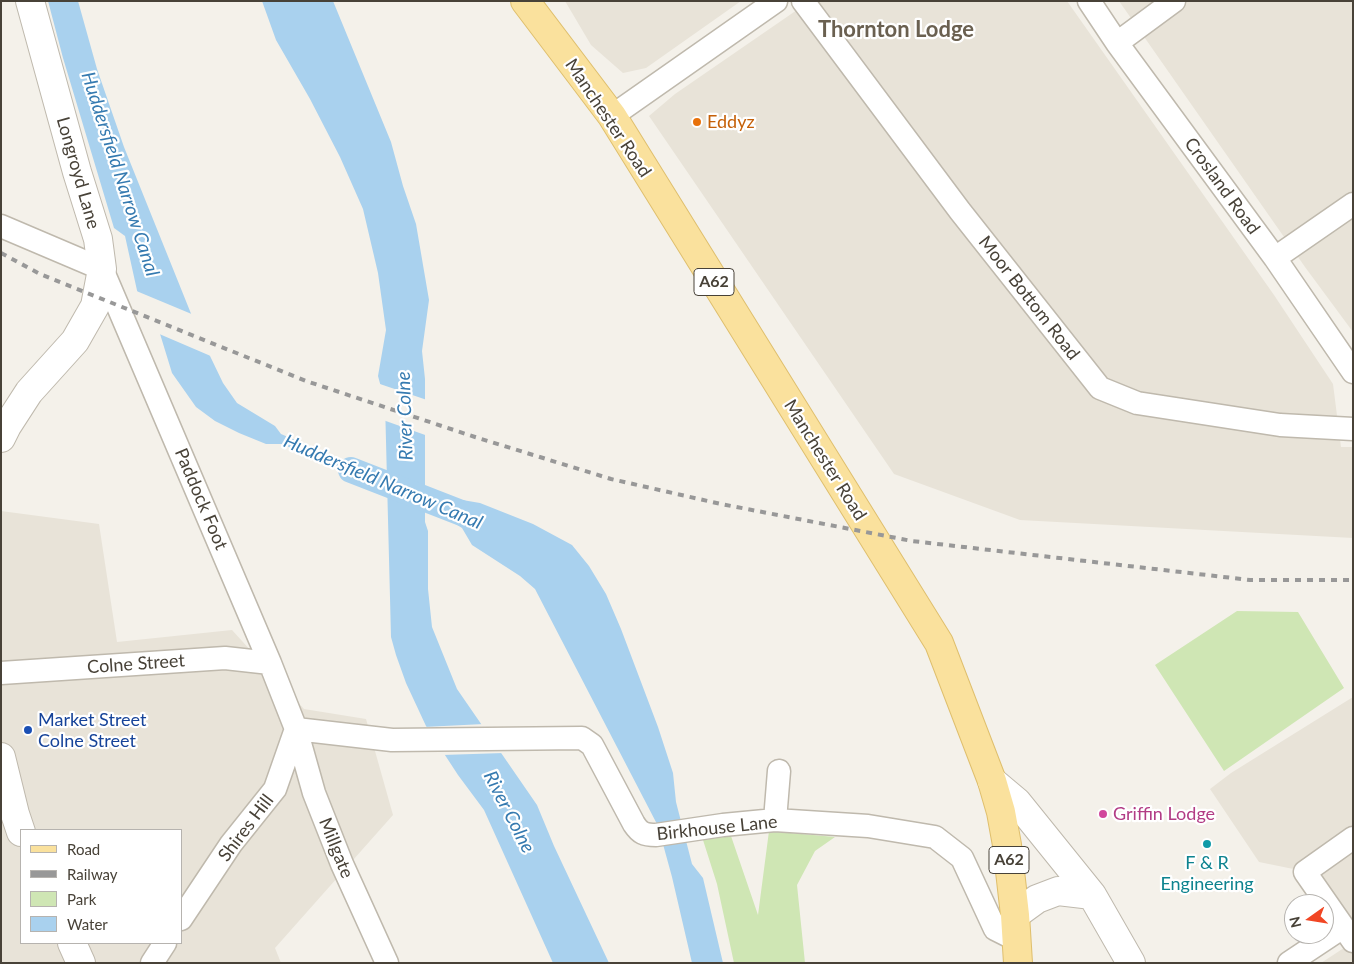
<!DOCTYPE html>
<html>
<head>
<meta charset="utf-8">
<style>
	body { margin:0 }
	#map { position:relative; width:1354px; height:964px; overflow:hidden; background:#f4f1ea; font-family:Lato,sans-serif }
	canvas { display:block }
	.frame { position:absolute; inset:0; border:2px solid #484238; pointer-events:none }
	.legend { position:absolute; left:20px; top:829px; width:162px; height:115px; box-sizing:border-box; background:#fff; border:1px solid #b6b3af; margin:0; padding:6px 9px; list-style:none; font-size:15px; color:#484238 }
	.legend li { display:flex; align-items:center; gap:10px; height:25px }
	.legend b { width:25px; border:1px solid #b6b3af }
	.north { position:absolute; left:1284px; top:894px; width:50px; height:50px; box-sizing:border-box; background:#fff; border:1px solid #b6b3af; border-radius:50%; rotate:257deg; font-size:14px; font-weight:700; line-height:20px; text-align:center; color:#484238 }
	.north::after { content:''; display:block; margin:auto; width:18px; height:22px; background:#f14624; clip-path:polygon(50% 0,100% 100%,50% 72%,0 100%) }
</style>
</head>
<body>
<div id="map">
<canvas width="1354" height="964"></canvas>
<div class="frame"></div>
<ul class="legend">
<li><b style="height:6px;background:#fae19d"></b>Road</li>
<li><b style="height:6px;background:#989898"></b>Railway</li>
<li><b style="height:14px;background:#cfe6b4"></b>Park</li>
<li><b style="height:14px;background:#a9d1ee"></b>Water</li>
</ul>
<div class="north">N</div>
</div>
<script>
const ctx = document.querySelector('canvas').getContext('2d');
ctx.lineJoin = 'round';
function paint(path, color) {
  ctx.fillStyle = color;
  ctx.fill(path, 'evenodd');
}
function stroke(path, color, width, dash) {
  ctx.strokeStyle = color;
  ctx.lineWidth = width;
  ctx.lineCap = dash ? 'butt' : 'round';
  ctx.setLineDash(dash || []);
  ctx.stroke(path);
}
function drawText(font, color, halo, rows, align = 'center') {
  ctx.font = font + ' Lato,sans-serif';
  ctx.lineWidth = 4.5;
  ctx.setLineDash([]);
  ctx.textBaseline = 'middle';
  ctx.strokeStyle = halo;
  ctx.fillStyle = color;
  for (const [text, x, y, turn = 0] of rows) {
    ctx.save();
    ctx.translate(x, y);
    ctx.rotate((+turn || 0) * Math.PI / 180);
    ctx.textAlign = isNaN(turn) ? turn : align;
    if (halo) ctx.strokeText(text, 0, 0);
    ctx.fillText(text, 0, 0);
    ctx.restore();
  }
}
const residential = new Path2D(`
	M565,1H741L646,68L623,73L591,45Z
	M810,1H1067L1274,295L1333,384L1341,447H1353V538L1020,520L894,474L649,116L675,94Z
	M1119,1H1353V332L1305,267Z
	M1,511L99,524L117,642L232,630L304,709L366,719L393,815L275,948L281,963H1ZM21,830H181V943H21Z
	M1353,697V926L1318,874L1259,862L1210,789L1231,773Z
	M1353,942V963H1321Z`);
const green = new Path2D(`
	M1237,611L1298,612L1344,688L1224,771L1155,665Z
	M769,831L835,837L815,851L797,885L805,963H734L717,884L703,840L731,836L758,915Z`);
const water = new Path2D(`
	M48,1H78L97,69L124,147L198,331L223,383L237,403L275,426L281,434L383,477L384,484L381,488L282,444H266L239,433L215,421L196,407L172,373L153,311L140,304L125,236L114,228L63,58Z
	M262,1H333L391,142L403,186L416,224L429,300L422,351L425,379V522L428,531V589L432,627L457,689L537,805L554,846L609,963H553L484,810L458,775L426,726L406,683L396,655L391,637L385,402L378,376L386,330L378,273L363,209L340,157L310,99L276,40Z
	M439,496L480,503L533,524L572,545L589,566L606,594L621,629L658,727L673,773L676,802L692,864L703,878L723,963H692L672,877L658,826L535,589L520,576L472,545L462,528L435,511L432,501Z`);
const pier = new Path2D(`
	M134,290L194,315L213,357L157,333L151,313L137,305Z
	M377,383L427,400L428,436L383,420V402Z
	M484,724L504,753L442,755L424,727Z`);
const canal = new Path2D(`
	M351,470L464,514`);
const minor = new Path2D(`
	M803,1L960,211L1100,388L1137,403L1280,425L1353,429
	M1089,1L1117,43L1275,258L1353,372
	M1117,43L1174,1
	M612,116L776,1
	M1,226L102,269L270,663L296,729L314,793L342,864L387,963
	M1275,258L1353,204
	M1,673L225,658L270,663
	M296,729L392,740L582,738L592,745L634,824C640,833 644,835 656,835L723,825L775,820L868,826L935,837L962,858L995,929L1017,940
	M775,820L779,771
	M1353,838L1305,872L1353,941
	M181,919L231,844L275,789L296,729
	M152,963L165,943
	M1289,963L1343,927`);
const tertiary = new Path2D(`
	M1,438L7,426L29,392L75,341L95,306L102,269L98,239L77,172L30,1
	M1,757L15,814L21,832
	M992,781L1017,802L1092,895L1131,963
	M1015,915L1037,899L1058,891L1092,895
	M72,943L81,963`);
const primary = new Path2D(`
	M525,1L612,116L939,643L992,781L1001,812L1007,845L1015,915L1018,963`);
const rail = new Path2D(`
	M1,253L40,274L306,381L475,437L611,479L721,504L912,541L1250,580H1353`);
const markers = [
	[697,122,5,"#e8710a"],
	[28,730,5,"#1a4fb4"],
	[1103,814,5,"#d1479c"],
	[1207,844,5,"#0f9aa8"]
];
const shields = [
	[714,282,40],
	[1009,860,40]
];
const shieldNames = [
	["A62",714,282],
	["A62",1009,860]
];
const streetNames = [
	["Manchester Road",608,118,56],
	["Longroyd Lane",78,173,74],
	["Crosland Road",1222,186,54],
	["Moor Bottom Road",1029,298,52],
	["Manchester Road",825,460,58],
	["Paddock Foot",201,499,67],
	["Colne Street",136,664,-4],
	["Shires Hill",246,828,-53],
	["Birkhouse Lane",717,828,-6],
	["Millgate",336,848,68]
];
const foodNames = [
	["Eddyz",707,122]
];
const transitNames = [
	["Market Street",38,720],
	["Colne Street",38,741]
];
const hotelNames = [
	["Griffin Lodge",1113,814]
];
const cultureNames = [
	["F & R",1207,863],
	["Engineering",1207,884]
];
const waterNames = [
	["Huddersfield Narrow Canal",120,174,72],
	["River Colne",405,416,-92],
	["Huddersfield Narrow Canal",383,482,23],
	["River Colne",509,812,63]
];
const districtNames = [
	["Thornton Lodge",896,30]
];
paint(residential, '#e8e3d8');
paint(green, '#cfe6b4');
paint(water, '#a9d1ee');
paint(pier, '#f4f1ea');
stroke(canal, '#a9d1ee', 26);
stroke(minor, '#bfb9ad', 25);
stroke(tertiary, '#bfb9ad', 30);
stroke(primary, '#dfbf6d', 30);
stroke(minor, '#fff', 22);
stroke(tertiary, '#fff', 28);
stroke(primary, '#fae19d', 28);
stroke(rail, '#989898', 4, [6, 6]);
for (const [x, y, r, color] of markers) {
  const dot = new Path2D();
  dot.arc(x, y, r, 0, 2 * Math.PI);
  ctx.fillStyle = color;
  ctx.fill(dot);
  stroke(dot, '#fff', 2);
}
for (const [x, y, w] of shields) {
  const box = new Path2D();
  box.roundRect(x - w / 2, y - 13.5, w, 27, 4);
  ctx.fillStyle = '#fff';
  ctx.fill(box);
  stroke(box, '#484238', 1);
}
drawText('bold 16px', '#484238', null, shieldNames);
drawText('18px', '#484238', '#fff', streetNames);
drawText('18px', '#c56008', '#fff', foodNames, 'left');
drawText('18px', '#164399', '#fff', transitNames, 'left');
drawText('18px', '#b23c85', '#fff', hotelNames, 'left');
drawText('18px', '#0d838f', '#fff', cultureNames);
drawText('italic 19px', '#357ab0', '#fff', waterNames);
drawText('bold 22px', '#6a6050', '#fff', districtNames);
</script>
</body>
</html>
